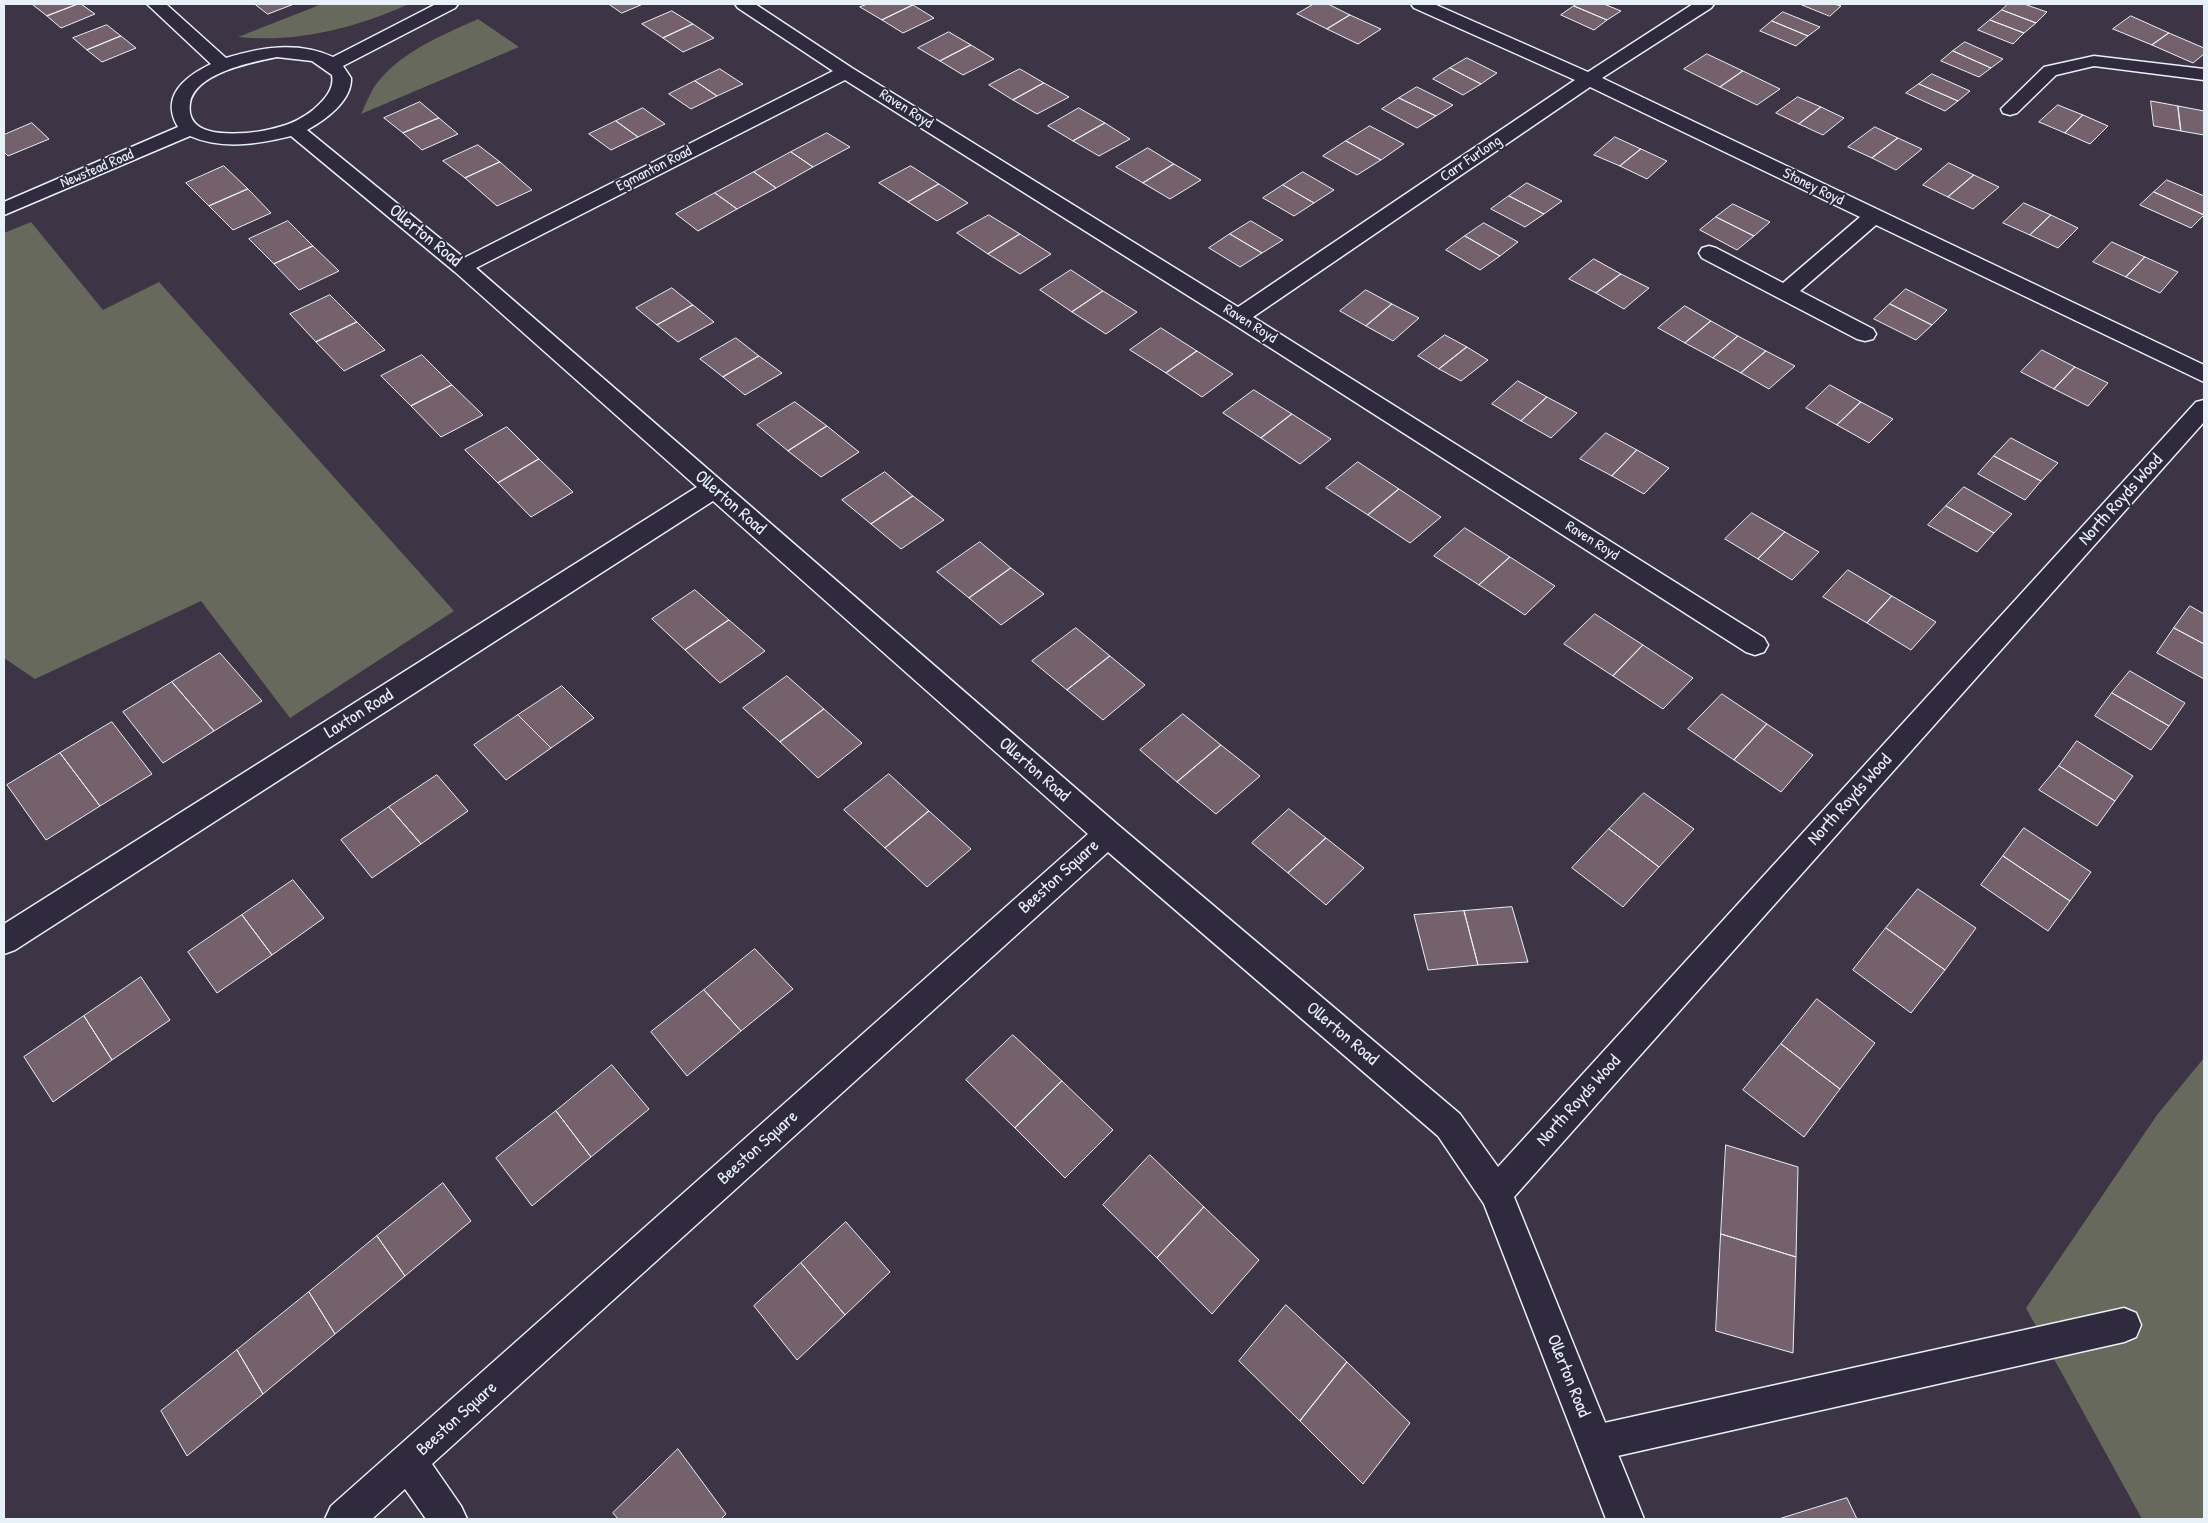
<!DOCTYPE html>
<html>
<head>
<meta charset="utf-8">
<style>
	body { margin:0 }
	#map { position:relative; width:2208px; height:1523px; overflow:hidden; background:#3d3546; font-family:"Patrick Hand",sans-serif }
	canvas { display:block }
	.frame { position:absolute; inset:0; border:5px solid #e8f1f8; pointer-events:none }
</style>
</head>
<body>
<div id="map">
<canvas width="2208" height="1523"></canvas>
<div class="frame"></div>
</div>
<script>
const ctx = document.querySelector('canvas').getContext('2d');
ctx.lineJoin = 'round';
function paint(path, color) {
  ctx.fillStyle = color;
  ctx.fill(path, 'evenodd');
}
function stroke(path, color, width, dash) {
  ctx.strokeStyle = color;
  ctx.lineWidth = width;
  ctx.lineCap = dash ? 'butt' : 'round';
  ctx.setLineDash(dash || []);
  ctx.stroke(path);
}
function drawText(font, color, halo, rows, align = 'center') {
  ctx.font = font + ' "Patrick Hand",sans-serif';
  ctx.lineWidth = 4;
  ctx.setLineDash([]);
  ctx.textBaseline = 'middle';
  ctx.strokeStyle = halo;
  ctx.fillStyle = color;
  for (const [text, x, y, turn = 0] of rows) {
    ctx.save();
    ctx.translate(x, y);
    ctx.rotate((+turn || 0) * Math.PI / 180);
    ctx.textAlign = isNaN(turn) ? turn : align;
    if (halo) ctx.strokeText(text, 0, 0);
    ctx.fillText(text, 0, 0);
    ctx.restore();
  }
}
const green = new Path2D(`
	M322,4H409C356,28 297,43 238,37Z
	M478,19L519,47L361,114C366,104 370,92 377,83C402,51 443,35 478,19Z
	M31,222L103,310L159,282L454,611L290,718L201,601L35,679L4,658V233Z
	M2204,1058V1519H2142L2026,1308L2157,1115Z`);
const building = new Path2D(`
	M36,4H78L47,16L33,5Z
	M78,4H81L95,14L61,28L47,16Z
	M255,4H294L268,14Z
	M609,4H643L622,13Z
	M868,4H910L913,5L882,20L860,7Z
	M1314,4H1328L1350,15L1327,29L1297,14Z
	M1577,4H1604L1621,11L1607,20L1574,6Z
	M1800,4H1834L1841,6L1830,16Z
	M2008,4H2024L2047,12L2036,23L2002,10Z
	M913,5L934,18L903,33L882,20Z
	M1574,6L1607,20L1594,30L1561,15Z
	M2002,10L2036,23L2024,33L1990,20Z
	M672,11L693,24L663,38L642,24Z
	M1783,12L1820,27L1808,36L1772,21Z
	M1350,15L1381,29L1358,44L1327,29Z
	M2131,16L2169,33L2152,45L2113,29Z
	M1990,20L2024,33L2013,44L1978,30Z
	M1772,21L1808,36L1796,46L1760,31Z
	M693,24L714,38L683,52L663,38Z
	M107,25L121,36L87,50L73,38Z
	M949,32L971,45L940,61L918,48Z
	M2169,33L2204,48V54L2193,63L2152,45Z
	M121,36L136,48L102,62L87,50Z
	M1965,42L2003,59L1991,68L1953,51Z
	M971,45L994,59L963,75L940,61Z
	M1953,51L1991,68L1979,77L1941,61Z
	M1707,54L1743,71L1720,87L1684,69Z
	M1467,58L1497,73L1481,84L1450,68Z
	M1450,68L1481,84L1463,95L1433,79Z
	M720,69L743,84L717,96L695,81Z
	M1020,69L1044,83L1013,100L989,85Z
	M1743,71L1780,89L1757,105L1720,87Z
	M1932,74L1970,91L1958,101L1919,84Z
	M695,81L717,96L691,109L669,94Z
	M1044,83L1069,97L1037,114L1013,100Z
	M1919,84L1958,101L1945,111L1906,93Z
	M1417,87L1453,105L1436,116L1399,98Z
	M1798,97L1821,107L1799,124L1776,113Z
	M1399,98L1436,116L1417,128L1382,109Z
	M2151,101L2178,106L2181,131L2154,126Z
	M420,102L439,118L403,133L384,118Z
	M2058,105L2083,115L2065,133L2039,122Z
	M2178,106L2204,111V135L2181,131Z
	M1821,107L1844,118L1823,135L1799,124Z
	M643,108L665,124L638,137L616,121Z
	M1079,108L1105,123L1073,141L1048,126Z
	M2083,115L2108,126L2090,144L2065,133Z
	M439,118L458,134L422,150L403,133Z
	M616,121L638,137L611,150L589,134Z
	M32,123L49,139L8,156L4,152V135Z
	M1105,123L1130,139L1099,156L1073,141Z
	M1370,126L1404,144L1381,160L1346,141Z
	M1875,127L1898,138L1872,158L1848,147Z
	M827,133L850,147L813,167L791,152Z
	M1615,137L1641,149L1620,166L1594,155Z
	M1898,138L1922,149L1896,170L1872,158Z
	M1346,141L1381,160L1357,175L1323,156Z
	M478,145L500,162L465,178L443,161Z
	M1148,148L1174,164L1143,183L1116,167Z
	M1641,149L1667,161L1647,179L1620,166Z
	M791,152L813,167L776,188L754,172Z
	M500,162L532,190L497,206L465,178Z
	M1949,163L1974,175L1948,197L1923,185Z
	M1174,164L1201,180L1170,199L1143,183Z
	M224,166L248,189L209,206L186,183Z
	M911,166L939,184L908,202L879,183Z
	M754,172L776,188L737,209L715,193Z
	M1303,172L1334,190L1314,203L1283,185Z
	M1974,175L1999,187L1973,209L1948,197Z
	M2167,180L2204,196V215L2154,192Z
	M1527,183L1562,201L1544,214L1509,196Z
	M939,184L968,203L937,221L908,202Z
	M1283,185L1314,203L1294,216L1263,198Z
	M248,189L271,213L233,230L209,206Z
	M2154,192L2204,215L2191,228L2140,205Z
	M715,193L737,209L698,231L676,214Z
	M1509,196L1544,214L1525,227L1491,209Z
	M2024,203L2051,215L2030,235L2003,223Z
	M1733,204L1770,222L1754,236L1716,217Z
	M989,215L1020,234L988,254L957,233Z
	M2051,215L2078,228L2058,248L2030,235Z
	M1716,217L1754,236L1737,250L1700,230Z
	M288,221L313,246L274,264L249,239Z
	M1251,221L1283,240L1262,253L1230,234Z
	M1484,223L1518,242L1500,256L1465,236Z
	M1020,234L1051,254L1020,274L988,254Z
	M1230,234L1262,253L1240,267L1209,248Z
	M1465,236L1500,256L1480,270L1446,250Z
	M2112,242L2145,257L2126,277L2093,262Z
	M313,246L339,271L299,290L274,264Z
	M2145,257L2178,272L2160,293L2126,277Z
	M1594,259L1621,274L1596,293L1569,279Z
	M1071,270L1103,291L1072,312L1040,290Z
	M1621,274L1649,288L1624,309L1596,293Z
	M672,288L693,305L657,325L636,308Z
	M1906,289L1947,310L1932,325L1890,304Z
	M1366,290L1392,304L1366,326L1340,311Z
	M1103,291L1137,312L1106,334L1072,312Z
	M330,295L357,322L316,342L290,314Z
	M1392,304L1419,318L1393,341L1366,326Z
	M1890,304L1932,325L1916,340L1874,319Z
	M693,305L714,322L678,342L657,325Z
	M1685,306L1711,321L1685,343L1658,328Z
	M1711,321L1738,336L1713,358L1685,343Z
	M357,322L385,350L344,371L316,342Z
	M1161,328L1197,351L1166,373L1130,350Z
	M1445,335L1467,347L1439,369L1418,356Z
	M1738,336L1766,351L1741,373L1713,358Z
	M736,338L759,356L723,377L700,359Z
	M1467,347L1488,360L1461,381L1439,369Z
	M2042,350L2075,367L2054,389L2021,372Z
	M1197,351L1233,374L1202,397L1166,373Z
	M1766,351L1795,366L1769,389L1741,373Z
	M422,355L452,385L411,406L381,376Z
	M759,356L782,373L745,395L723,377Z
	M2075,367L2108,383L2088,406L2054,389Z
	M1518,381L1547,397L1521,421L1492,404Z
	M452,385L483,415L441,437L411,406Z
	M1830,385L1861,402L1837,425L1806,408Z
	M1254,390L1292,414L1261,438L1223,413Z
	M1547,397L1577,413L1551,438L1521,421Z
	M795,402L827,426L788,451L757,425Z
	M1861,402L1893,419L1869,443L1837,425Z
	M1292,414L1331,439L1300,464L1261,438Z
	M827,426L859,452L821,477L788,451Z
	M507,427L539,459L498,483L465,450Z
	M1606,433L1637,450L1612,476L1580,459Z
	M2011,438L2058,463L2041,481L1994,456Z
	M1637,450L1669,468L1644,494L1612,476Z
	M1994,456L2041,481L2025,500L1978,474Z
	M539,459L573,492L531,517L498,483Z
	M1358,462L1399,489L1368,515L1326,488Z
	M885,472L913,496L871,524L842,500Z
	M1964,487L2012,514L1994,533L1946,506Z
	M1399,489L1441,517L1410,543L1368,515Z
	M913,496L944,520L901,549L871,524Z
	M1946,506L1994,533L1977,552L1928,525Z
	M1752,513L1785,532L1758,559L1725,539Z
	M1465,528L1510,557L1479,585L1434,556Z
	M1785,532L1819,552L1792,580L1758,559Z
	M980,542L1011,568L969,598L937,572Z
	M1510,557L1555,586L1525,615L1479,585Z
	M1011,568L1044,594L1001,625L969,598Z
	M1848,570L1892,596L1867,623L1823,597Z
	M695,590L729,620L685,650L652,619Z
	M1892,596L1936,622L1911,650L1867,623Z
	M2190,606L2204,614V644L2174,628Z
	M1595,614L1643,645L1613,676L1564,644Z
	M729,620L765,651L720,683L685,650Z
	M1076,628L1110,656L1067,690L1032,661Z
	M2174,628L2204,644V679L2157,653Z
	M1643,645L1693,678L1663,709L1613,676Z
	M220,653L262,701L214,731L172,682Z
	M1110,656L1145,685L1103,720L1067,690Z
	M2130,671L2185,703L2169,726L2112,693Z
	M787,676L824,709L780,742L743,708Z
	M172,682L214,731L163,763L123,712Z
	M562,686L594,718L551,748L518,715Z
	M2112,693L2169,726L2151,750L2095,716Z
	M1722,694L1767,724L1734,760L1688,729Z
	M824,709L862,743L818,778L780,742Z
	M1183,714L1221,745L1177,782L1140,750Z
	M518,715L551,748L506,780L474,745Z
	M112,722L152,774L100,806L60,753Z
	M1767,724L1813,755L1781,792L1734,760Z
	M2077,741L2133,776L2115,801L2059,766Z
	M1221,745L1260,776L1216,814L1177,782Z
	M60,753L100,806L46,840L7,785Z
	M2059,766L2115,801L2097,826L2039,790Z
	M889,774L929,811L885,848L844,810Z
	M437,775L468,811L421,844L389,807Z
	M1644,793L1694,829L1659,867L1609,829Z
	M389,807L421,844L372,878L341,840Z
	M1289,809L1326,838L1288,873L1252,843Z
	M929,811L971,849L927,887L885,848Z
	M2024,828L2091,872L2070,901L2003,856Z
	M1609,829L1659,867L1623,907L1572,868Z
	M1326,838L1364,868L1326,905L1288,873Z
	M2003,856L2070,901L2048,931L1981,885Z
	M293,880L324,918L272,955L242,915Z
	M1918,889L1976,928L1945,970L1886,928Z
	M1512,907L1528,962L1478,965L1464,911Z
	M1464,911L1478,965L1428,970L1414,915Z
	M242,915L272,955L217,993L188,952Z
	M1886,928L1945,970L1911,1013L1853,970Z
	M755,949L793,989L741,1031L704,990Z
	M141,977L170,1020L112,1060L84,1016Z
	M704,990L741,1031L687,1076L651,1032Z
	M1817,999L1875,1043L1840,1089L1781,1044Z
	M84,1016L112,1060L53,1102L24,1057Z
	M1013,1035L1062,1081L1015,1128L966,1080Z
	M1781,1044L1840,1089L1804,1137L1743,1090Z
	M612,1065L649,1109L591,1157L556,1111Z
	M1062,1081L1113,1130L1065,1178L1015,1128Z
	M556,1111L591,1157L532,1206L496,1158Z
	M1726,1145L1798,1167L1796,1257L1721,1234Z
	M1150,1155L1204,1207L1157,1258L1103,1205Z
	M443,1183L471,1221L405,1276L377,1236Z
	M1204,1207L1259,1260L1212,1314L1157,1258Z
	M846,1222L890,1272L845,1315L801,1263Z
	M1721,1234L1796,1257L1793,1353L1716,1331Z
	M377,1236L405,1276L335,1334L309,1292Z
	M801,1263L845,1315L797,1360L754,1306Z
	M309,1292L335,1334L263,1394L237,1350Z
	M1286,1305L1347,1362L1300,1421L1239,1361Z
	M237,1350L263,1394L187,1456L161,1411Z
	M1347,1362L1410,1423L1363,1484L1300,1421Z
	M678,1449L726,1514L721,1519H618L613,1513Z
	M1847,1498L1857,1519H1779Z`);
const lane = new Path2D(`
	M2124,1308L2136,1313L2141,1325L2136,1337L2124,1342L1595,1461L1582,1456L1577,1443L1582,1430L1595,1425Z`);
const street = new Path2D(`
	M147,4H166L226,58C261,47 298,41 333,57L436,4H458L455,8L343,66L351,78C352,101 325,120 307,130L464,258L833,71L738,8L735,4H755L852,68L1238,307L1575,80L1414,8L1411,4H1434L1588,72L1693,4H1714L1711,8L1602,78L2204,365V382L1876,225L1800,291L1873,329L1876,334L1873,339L1865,341L1857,339L1702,258L1699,253L1702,248L1709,246L1716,248L1783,283L1860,217L1590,87L1253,317L1764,638L1768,645L1764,652L1755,655L1746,652L1230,322L845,80L476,268L1118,825L1460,1114L1498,1167L2196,402L2204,400V422L1514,1197L1644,1519H1606L1484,1204L1438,1136L1108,852L432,1464L461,1506L467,1519H426L405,1489L372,1519H325L331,1506L1088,834L713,501L15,950L4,954V924L697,487L455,272L291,136C258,144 222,150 190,136L4,215V202L178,127C160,97 184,77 211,64ZM277,57L312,61L332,75C335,90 323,101 313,110C303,118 291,124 279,127C260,133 208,140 194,122C190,117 189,109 190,103C195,73 252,62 277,57Z
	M2094,56L2204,69V80L2094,66L2056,75L2017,113L2010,115L2003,113L2001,109L2044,67Z`);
const farStreetnames = [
	["Raven Royd",906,109,32],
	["Carr Furlong",1471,159,-34],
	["Newstead Road",97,169,-23],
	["Egmanton Road",654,169,-27],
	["Stoney Royd",1813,187,26],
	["Raven Royd",1250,324,32],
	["Raven Royd",1592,541,32]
];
const streetNames = [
	["Ollerton Road",425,236,39],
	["North Royds Wood",2121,500,-48],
	["Ollerton Road",730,503,41],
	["Laxton Road",359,714,-32],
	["Ollerton Road",1034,770,41],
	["North Royds Wood",1850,800,-48],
	["Beeston Square",1059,877,-42],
	["Ollerton Road",1342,1034,40],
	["North Royds Wood",1579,1101,-48],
	["Beeston Square",758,1148,-42],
	["Ollerton Road",1568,1376,68],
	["Beeston Square",457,1419,-42]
];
paint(green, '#66695b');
paint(building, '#75616b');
stroke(building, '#e8f1f8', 1);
stroke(lane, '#e8f1f8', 3);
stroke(street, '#e8f1f8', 3);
paint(lane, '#2f2a3d');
paint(street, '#2f2a3d');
drawText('15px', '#e8f1f8', '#2f2a3d', farStreetnames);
drawText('18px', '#e8f1f8', '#2f2a3d', streetNames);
</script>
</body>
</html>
